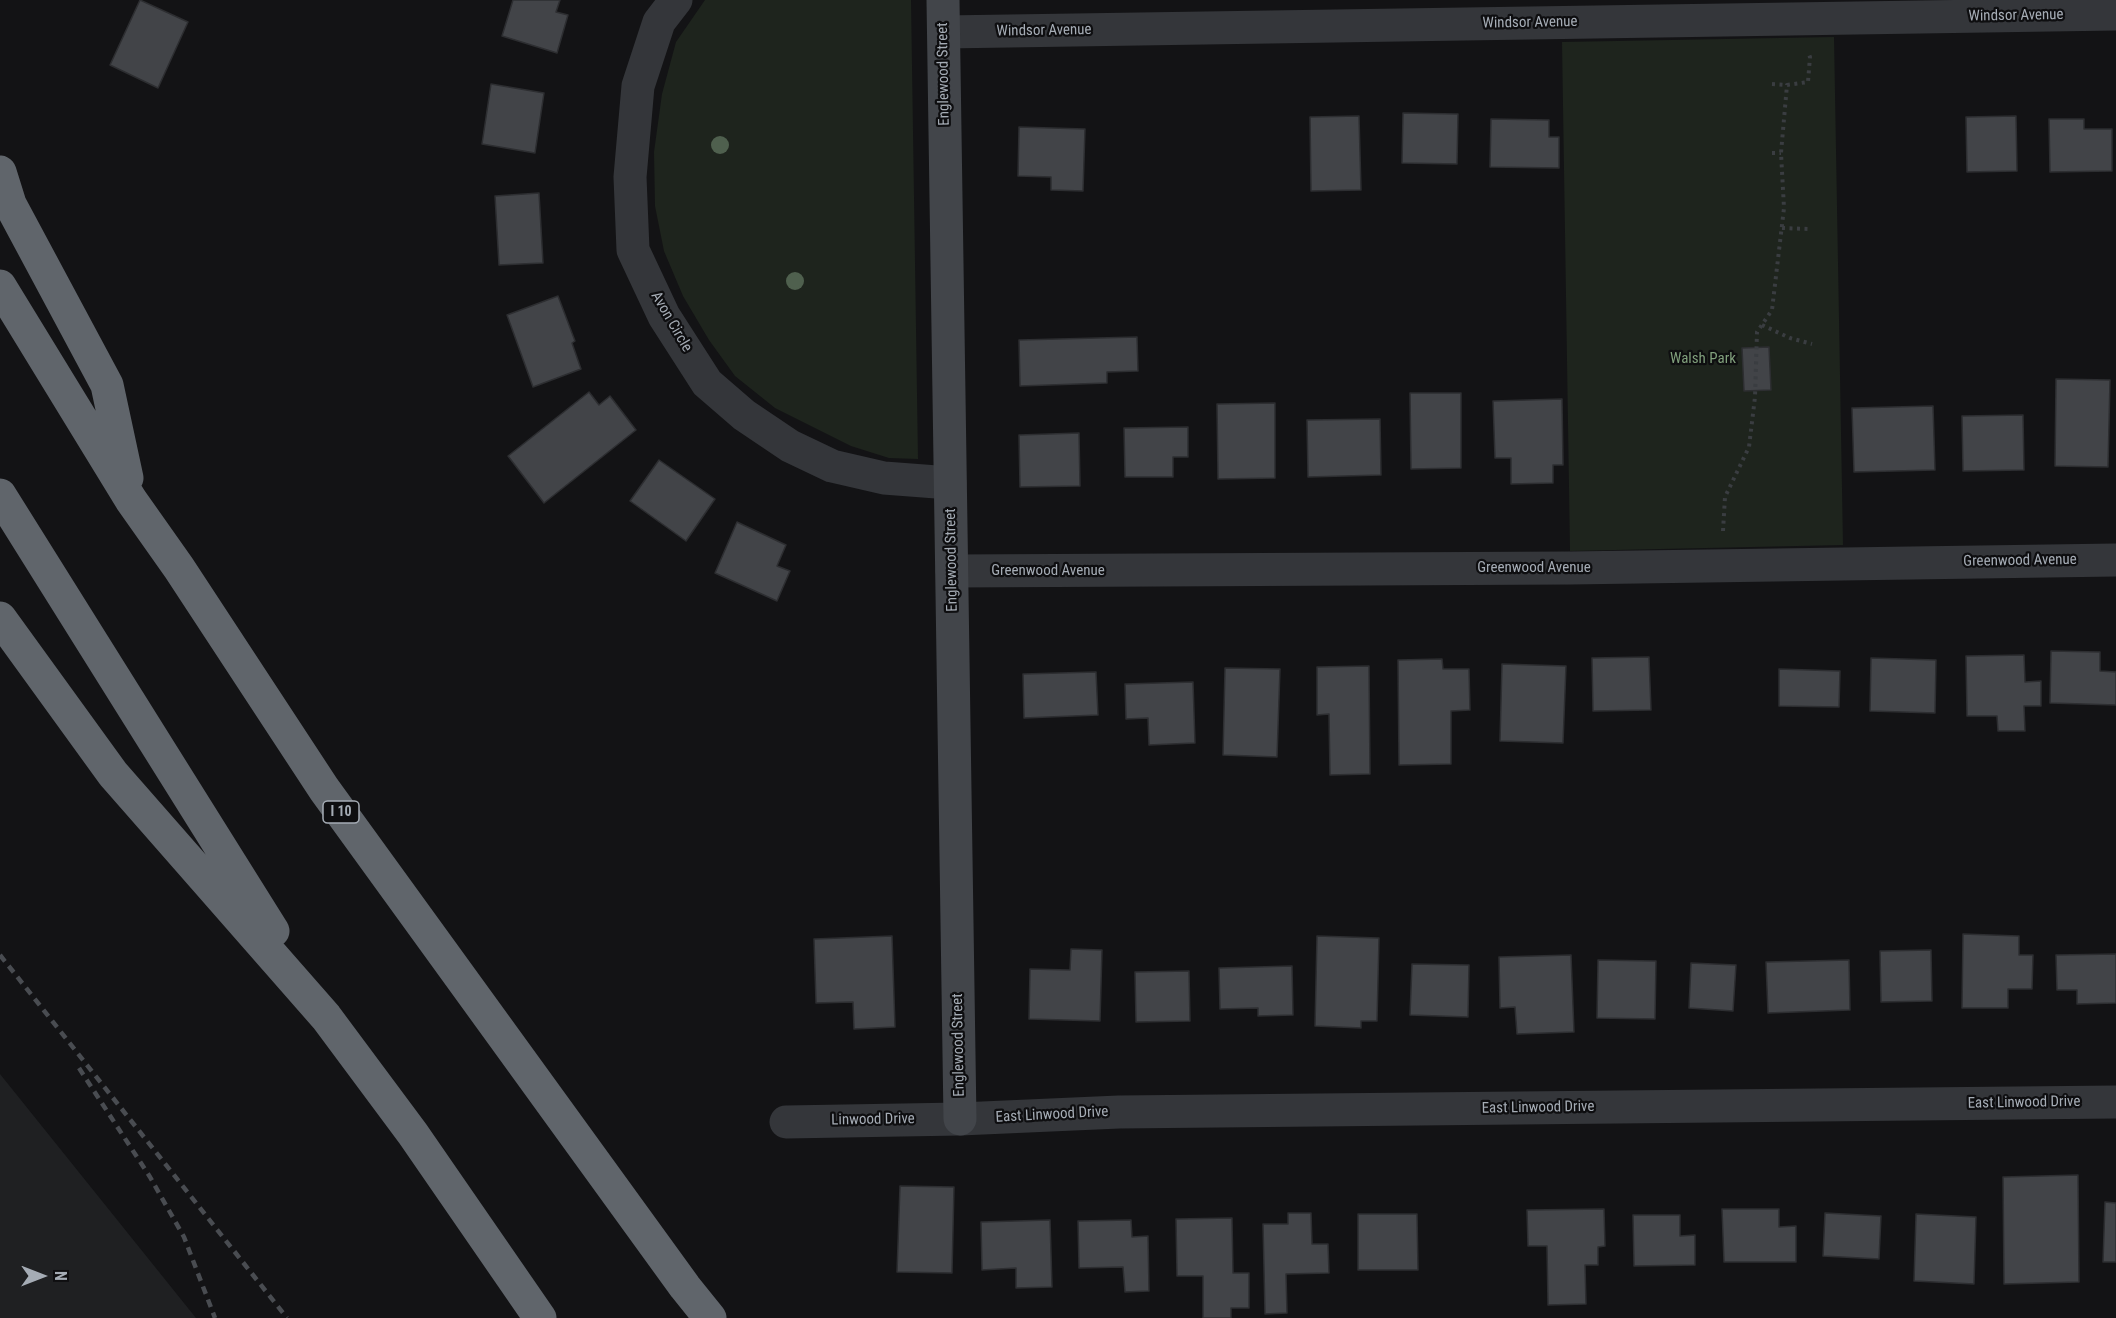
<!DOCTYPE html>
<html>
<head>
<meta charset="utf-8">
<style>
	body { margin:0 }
	#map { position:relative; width:2116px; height:1318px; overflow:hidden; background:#131315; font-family:"Roboto Condensed",sans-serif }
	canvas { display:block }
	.north { position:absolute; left:12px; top:1246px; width:60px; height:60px; -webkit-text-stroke:4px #0e0e10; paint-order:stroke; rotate:90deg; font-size:16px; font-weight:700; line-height:24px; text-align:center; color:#a5acb5 }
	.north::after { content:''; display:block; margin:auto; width:21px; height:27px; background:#a5acb5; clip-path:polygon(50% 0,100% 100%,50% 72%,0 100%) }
</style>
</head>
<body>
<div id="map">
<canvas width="2116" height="1318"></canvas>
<div class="north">N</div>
</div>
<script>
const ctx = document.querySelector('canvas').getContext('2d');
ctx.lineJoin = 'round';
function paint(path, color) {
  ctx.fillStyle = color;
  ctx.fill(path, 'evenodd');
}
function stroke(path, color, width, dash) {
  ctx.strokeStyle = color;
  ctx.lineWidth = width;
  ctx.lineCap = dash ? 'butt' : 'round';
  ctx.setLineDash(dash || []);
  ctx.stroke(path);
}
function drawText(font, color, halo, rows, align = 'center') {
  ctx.font = font + ' "Roboto Condensed",sans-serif';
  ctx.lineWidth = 4.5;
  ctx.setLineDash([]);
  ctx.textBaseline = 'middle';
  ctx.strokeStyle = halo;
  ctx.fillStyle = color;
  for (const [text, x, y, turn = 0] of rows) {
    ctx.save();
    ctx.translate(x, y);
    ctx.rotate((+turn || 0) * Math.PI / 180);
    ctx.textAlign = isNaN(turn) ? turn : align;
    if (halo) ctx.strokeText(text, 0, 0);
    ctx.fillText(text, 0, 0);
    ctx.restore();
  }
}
const built = new Path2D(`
	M0,1074L196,1318H0Z`);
const green = new Path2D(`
	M705,0H911L918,459L889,458L851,446L775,408L735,376L709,340L683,296L664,251L655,206L654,152L662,94L676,42Z
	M1834,37L1843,545L1570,551L1562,42Z`);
const building = new Path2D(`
	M140,0L188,22L158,88L110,65Z
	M513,0H560L556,12L568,15L557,53L502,36Z
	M491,84L544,93L535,153L482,144Z
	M1403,113L1458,114L1457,164L1402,163Z
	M1359,116L1361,190L1311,191L1310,117Z
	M2016,116L2017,171L1967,172L1966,117Z
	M1491,119L1549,120V137H1559V168L1490,167Z
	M2049,119H2084V129H2112V171L2050,172Z
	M1019,127L1085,129L1083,191L1051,190V177L1018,176Z
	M539,193L543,263L499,265L495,196Z
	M558,296L575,341L572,343L581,369L533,387L507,315Z
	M1137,337L1138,371L1107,372V383L1020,386L1019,340Z
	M1769,347L1771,390L1744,391L1742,348Z
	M2056,379L2110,380L2108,467L2055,466Z
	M589,392L599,405L610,396L636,430L544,503L508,456Z
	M1410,393H1461V468L1411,469Z
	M1562,399L1563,465H1553V483L1511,484V458H1495L1493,401Z
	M1275,403V478L1218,479L1217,404Z
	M1933,406L1935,470L1854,472L1852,408Z
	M2023,415L2024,470L1963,471L1962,416Z
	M1380,419L1381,475L1308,477L1307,420Z
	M1188,427V457H1173V477H1125L1124,428Z
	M1079,433L1080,486L1020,487L1019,435Z
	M659,460L715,499L686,541L630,501Z
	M737,522L786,545L777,566L790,571L777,601L715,573Z
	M2051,651L2100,652V671L2116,672V705L2050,703Z
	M2024,655L2025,682L2041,681V706H2024L2025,731H1998L1997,716H1967L1966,656Z
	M1649,657L1651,710L1593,711L1592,658Z
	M1871,658L1936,660L1935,713L1870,711Z
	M1442,659L1443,669H1469L1470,710L1451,711V764L1399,765L1398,660Z
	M1502,664L1566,666L1563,743L1500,741Z
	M1369,666L1370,774L1330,775L1329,714L1317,715V667Z
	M1225,668L1280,669L1277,757L1223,755Z
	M1779,669L1840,671L1839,707L1779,706Z
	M1096,672L1098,715L1024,718L1023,674Z
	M1193,682L1195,743L1149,745L1148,718L1126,719L1125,684Z
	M1963,934L2019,936V955H2033L2032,989H2008V1008H1962Z
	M892,936L895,1027L854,1029L853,1002L816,1003L814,939Z
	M1317,936L1379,938L1377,1021H1361V1028L1315,1026Z
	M1071,949L1102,950L1100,1021L1029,1019L1030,969L1070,970Z
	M1931,950L1932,1001L1881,1002L1880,951Z
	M2116,954V1003L2077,1004V990H2057L2056,955Z
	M1571,955L1574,1032L1517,1034L1515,1007L1500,1008L1499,957Z
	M1598,960L1656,961L1655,1019L1597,1018Z
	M1849,960L1850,1010L1768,1013L1766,962Z
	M1691,963L1736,965L1733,1011L1689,1008Z
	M1412,964L1469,965L1468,1017L1410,1015Z
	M1292,966L1293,1015L1258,1016V1008L1220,1009L1219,968Z
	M1189,971L1190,1021L1136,1022L1135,972Z
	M2078,1175L2079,1282L2004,1284L2003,1177Z
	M900,1186L954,1187L952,1273L897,1272Z
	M2105,1202L2116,1203V1262H2103Z
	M1604,1209L1605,1246L1598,1247V1265H1585L1586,1304L1548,1305L1547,1246H1528L1527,1210Z
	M1722,1209H1779V1227L1796,1226V1262H1724Z
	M1288,1213H1311L1312,1244H1328L1329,1273L1286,1274L1287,1313L1265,1314L1263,1224H1288Z
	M1825,1213L1881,1216L1879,1259L1823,1256Z
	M1358,1214H1417L1418,1270H1358Z
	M1916,1214L1976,1217L1974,1284L1914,1281Z
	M1633,1215H1680V1236L1695,1235V1265L1634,1266Z
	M1232,1218L1233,1273H1249V1308H1231V1318H1203V1276H1177L1176,1219Z
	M1050,1220L1052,1287L1016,1288V1268L982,1270L981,1222Z
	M1131,1220L1132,1237L1148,1236L1149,1291L1125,1292L1123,1267L1079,1268L1078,1221Z`);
const path = new Path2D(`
	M1772,84L1787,85
	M1772,153H1781
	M1782,228L1808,229
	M1762,325L1790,338L1812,344
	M1723,531L1725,497L1749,447L1755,397L1757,332L1772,310L1784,208L1781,153L1787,85L1808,82L1810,57L1808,52`);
const street = new Path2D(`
	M676,0L659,22L638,86L630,177L633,250L664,316L707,383L744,415L790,446L832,466L884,478L950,483
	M944,32L2116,14
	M952,571L1570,568L2116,560
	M786,1122L960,1119L1119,1112L2116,1102`);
const secondary = new Path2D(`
	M943,0L960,1119`);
const highway = new Path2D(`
	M0,172L10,204L107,385L127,478
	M0,286L131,500L179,568L324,789L685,1287L710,1318
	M0,495L273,931
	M0,618L113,774L326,1017L413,1134L540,1318`);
const rail = new Path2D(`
	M0,955L287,1318
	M79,1068L150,1177L184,1237L215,1318`);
const trees = [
	[720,145],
	[795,281]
];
const shields = [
	[341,812,36]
];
const shieldNames = [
	["I 10",341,812]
];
const streetNames = [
	["Windsor Avenue",2016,16,-1],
	["Windsor Avenue",1530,23,-1],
	["Windsor Avenue",1044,31,-1],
	["Englewood Street",944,74,-91],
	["Avon Circle",671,322,60],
	["Englewood Street",952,560,-91],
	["Greenwood Avenue",2020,561,-1],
	["Greenwood Avenue",1534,568],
	["Greenwood Avenue",1048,571],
	["Englewood Street",959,1045,-91],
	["East Linwood Drive",2024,1103,-1],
	["East Linwood Drive",1538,1108,-1],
	["East Linwood Drive",1052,1115,-3],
	["Linwood Drive",873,1120,-1]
];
const parkNames = [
	["Walsh Park",1703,359]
];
paint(built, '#1f2022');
paint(green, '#1e241d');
paint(building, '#424448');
stroke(building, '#2d2e31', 1.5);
stroke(path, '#3a3d41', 4, [3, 4.5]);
stroke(street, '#34363a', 33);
stroke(secondary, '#42454a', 33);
stroke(highway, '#60656b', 33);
stroke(rail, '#494c51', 4.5, [8, 6]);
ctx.fillStyle = '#4f604e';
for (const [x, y] of trees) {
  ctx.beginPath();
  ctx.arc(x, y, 9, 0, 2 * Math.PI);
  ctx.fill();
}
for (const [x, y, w] of shields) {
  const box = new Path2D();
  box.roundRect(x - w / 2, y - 11, w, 22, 4.5);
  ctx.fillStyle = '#0e0e10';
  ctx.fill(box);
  stroke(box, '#a5acb5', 1.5);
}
drawText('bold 14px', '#a5acb5', null, shieldNames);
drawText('15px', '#a5acb5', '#0e0e10', streetNames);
drawText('15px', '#809f7c', '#0e0e10', parkNames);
</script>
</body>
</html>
